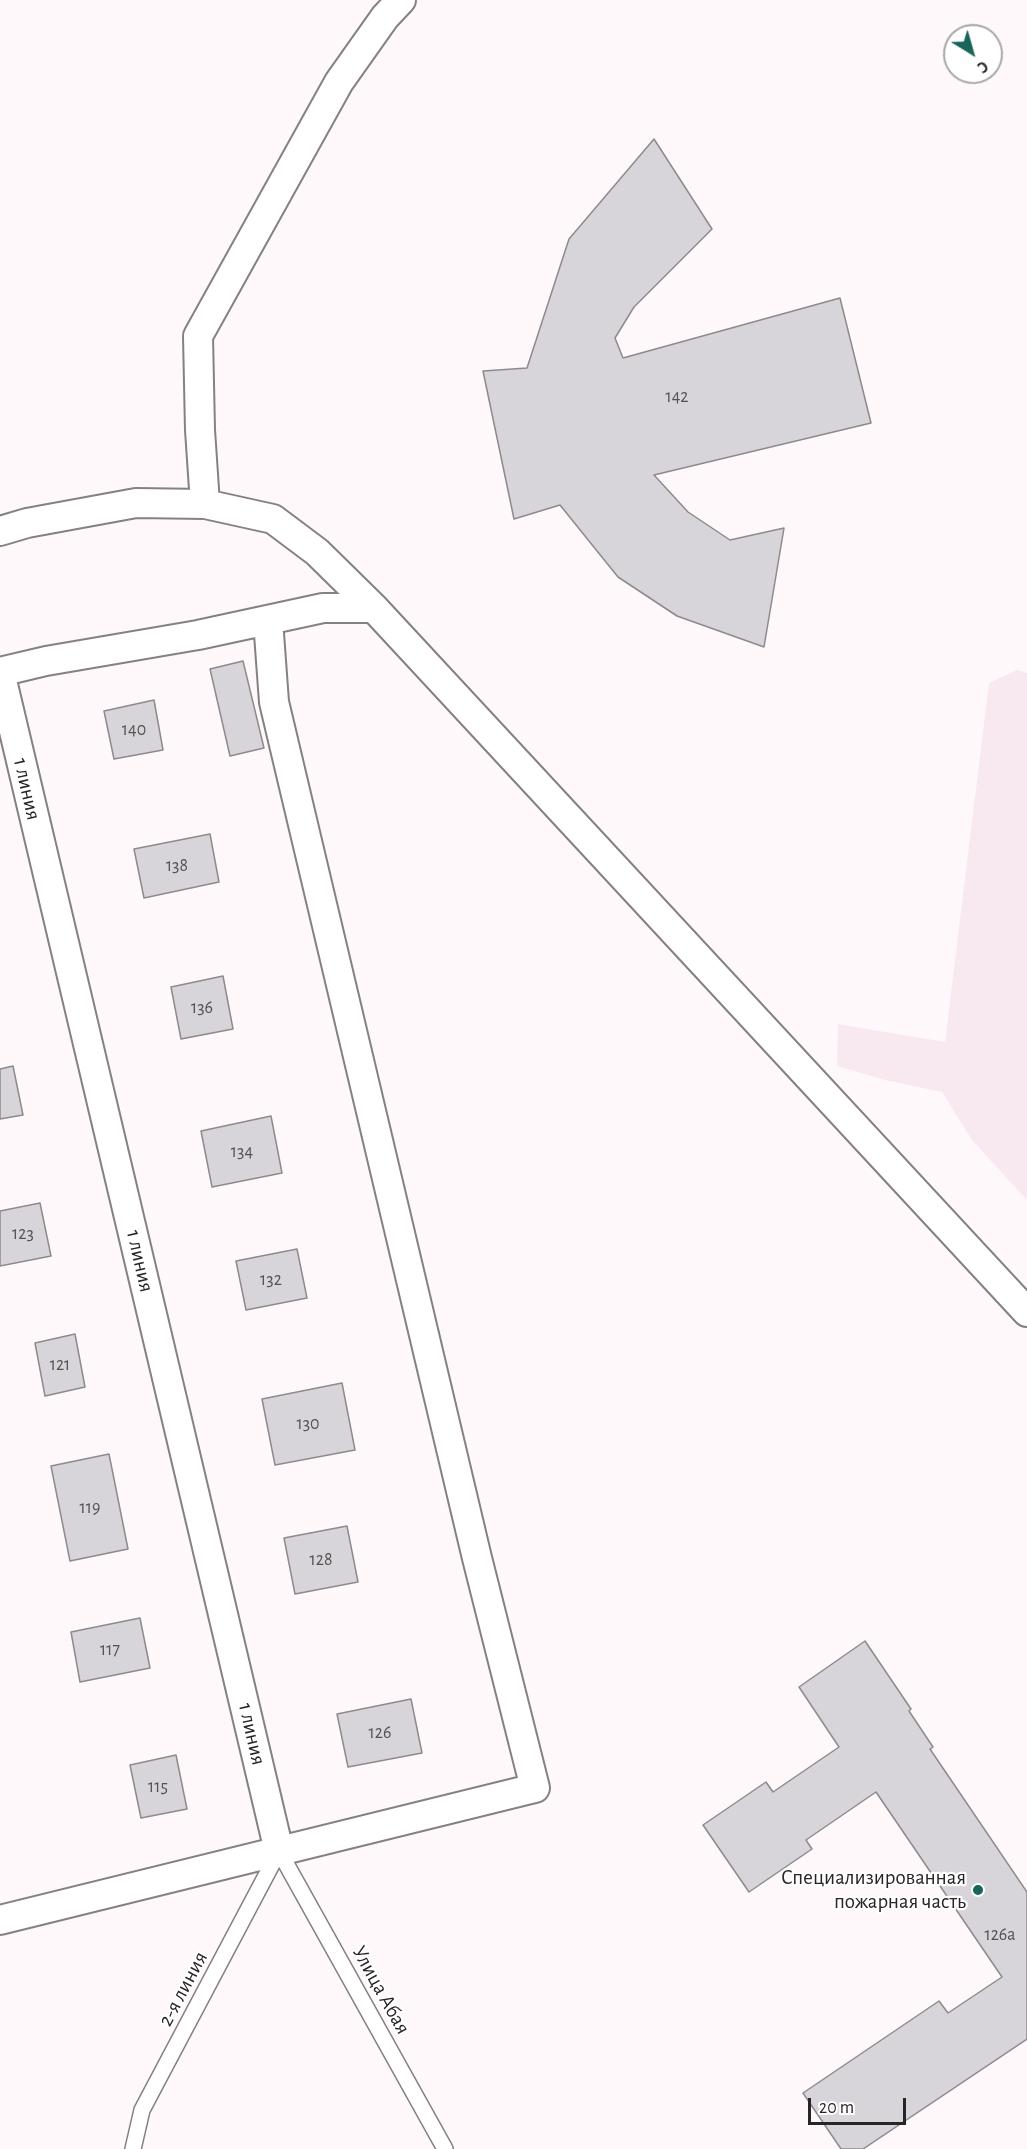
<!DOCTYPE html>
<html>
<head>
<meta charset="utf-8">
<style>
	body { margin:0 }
	#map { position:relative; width:1027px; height:2149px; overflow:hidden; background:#fef8fb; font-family:"Alegreya Sans",sans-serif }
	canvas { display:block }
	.north { position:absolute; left:943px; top:24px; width:60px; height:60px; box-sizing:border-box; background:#fff; border:2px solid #a9a8a8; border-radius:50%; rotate:143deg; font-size:16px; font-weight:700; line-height:24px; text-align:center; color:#282526 }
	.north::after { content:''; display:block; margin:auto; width:21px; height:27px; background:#1b6459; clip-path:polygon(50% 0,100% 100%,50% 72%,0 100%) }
	.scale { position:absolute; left:808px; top:2098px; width:98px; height:27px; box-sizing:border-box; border:3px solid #282526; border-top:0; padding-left:8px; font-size:18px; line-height:21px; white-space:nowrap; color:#282526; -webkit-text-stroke:4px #fff; paint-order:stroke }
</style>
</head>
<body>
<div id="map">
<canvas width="1027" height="2149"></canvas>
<div class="north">С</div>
<div class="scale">20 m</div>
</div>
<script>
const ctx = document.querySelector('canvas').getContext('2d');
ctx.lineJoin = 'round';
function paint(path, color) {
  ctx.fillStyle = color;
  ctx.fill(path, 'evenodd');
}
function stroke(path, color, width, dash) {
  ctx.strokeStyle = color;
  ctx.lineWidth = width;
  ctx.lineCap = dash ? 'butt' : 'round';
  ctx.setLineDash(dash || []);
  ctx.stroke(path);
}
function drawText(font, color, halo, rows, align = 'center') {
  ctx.font = font + ' "Alegreya Sans",sans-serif';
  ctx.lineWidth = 4.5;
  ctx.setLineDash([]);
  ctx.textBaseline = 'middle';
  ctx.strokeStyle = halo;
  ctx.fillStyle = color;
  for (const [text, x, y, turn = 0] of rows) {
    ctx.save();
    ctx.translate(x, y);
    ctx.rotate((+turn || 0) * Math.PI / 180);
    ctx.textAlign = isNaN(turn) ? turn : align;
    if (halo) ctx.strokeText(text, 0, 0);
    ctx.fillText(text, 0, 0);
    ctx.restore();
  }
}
const built = new Path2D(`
	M1017,670L1027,673V1200L972,1140L942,1092L885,1080L837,1066L838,1024L945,1042L989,683Z`);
const building = new Path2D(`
	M654,139L712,229L634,307L615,338L623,358L840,298L871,423L654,475L688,512L730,540L784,528L764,647L677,616L618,577L560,505L514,519L483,371L527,368L569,239Z
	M243,661L264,748L230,756L210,669Z
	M154,700L163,750L114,759L104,711Z
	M210,834L219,882L144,898L134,849Z
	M223,976L233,1029L181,1039L171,987Z
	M13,1066L23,1115L0,1119V1069Z
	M271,1116L282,1173L212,1187L201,1131Z
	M40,1203L51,1256L0,1266V1211Z
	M297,1249L307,1298L246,1310L236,1261Z
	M75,1334L85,1387L45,1396L35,1343Z
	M342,1383L355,1450L275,1465L262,1399Z
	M109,1454L128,1549L70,1561L51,1466Z
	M347,1526L358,1582L295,1594L284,1538Z
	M140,1618L150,1668L80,1682L71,1632Z
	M865,1641L911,1709L909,1711L933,1747L930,1749L1027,1892V2039L863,2149H841L803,2093L939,2001L948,2013L1002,1977L876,1792L806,1840L812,1849L749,1892L703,1825L766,1782L773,1792L839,1747L799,1687Z
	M411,1699L422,1753L348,1767L337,1714Z
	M176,1755L187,1809L141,1818L130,1765Z`);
const lane = new Path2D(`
	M279,1851L445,2149
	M133,2149L142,2110L279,1851`);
const street = new Path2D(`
	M205,504L200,430L198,336L339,82L385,17L401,0
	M0,531L27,523L136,503L205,504L273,519L317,552L374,608L1027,1312
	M0,672L279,1851
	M0,672L46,661L198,635L323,608H374
	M0,1920L535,1788L477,1558L274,702L268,620`);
const markers = [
	[978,1890,6,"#1b6459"]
];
const numberNames = [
	["142",677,397],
	["140",134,730],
	["138",177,866],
	["136",202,1008],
	["134",242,1152],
	["123",23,1234],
	["132",271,1280],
	["121",60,1365],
	["130",308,1424],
	["119",90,1508],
	["128",321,1560],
	["117",110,1650],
	["126",380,1733],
	["115",158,1787],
	["126а",1000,1935]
];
const streetNames = [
	["1 линия",27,789,77],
	["1 линия",140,1261,77],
	["1 линия",252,1734,77],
	["2-я линия",183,1989,-62],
	["Улица Абая",381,1990,61]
];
const poiNames = [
	["Специализированная",966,1878],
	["пожарная часть",966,1902]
];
paint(built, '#f8e9f0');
paint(building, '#d8d5da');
stroke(building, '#8d8a8e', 1.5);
stroke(lane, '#868083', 18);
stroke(street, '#868083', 32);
stroke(lane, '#fff', 15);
stroke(street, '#fff', 28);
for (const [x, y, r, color] of markers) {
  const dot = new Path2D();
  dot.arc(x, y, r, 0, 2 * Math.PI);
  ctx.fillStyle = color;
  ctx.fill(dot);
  stroke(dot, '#fff', 2);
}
drawText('18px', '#545153', null, numberNames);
drawText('21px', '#282526', '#fff', streetNames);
drawText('21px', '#282526', '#fff', poiNames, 'right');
</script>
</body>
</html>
